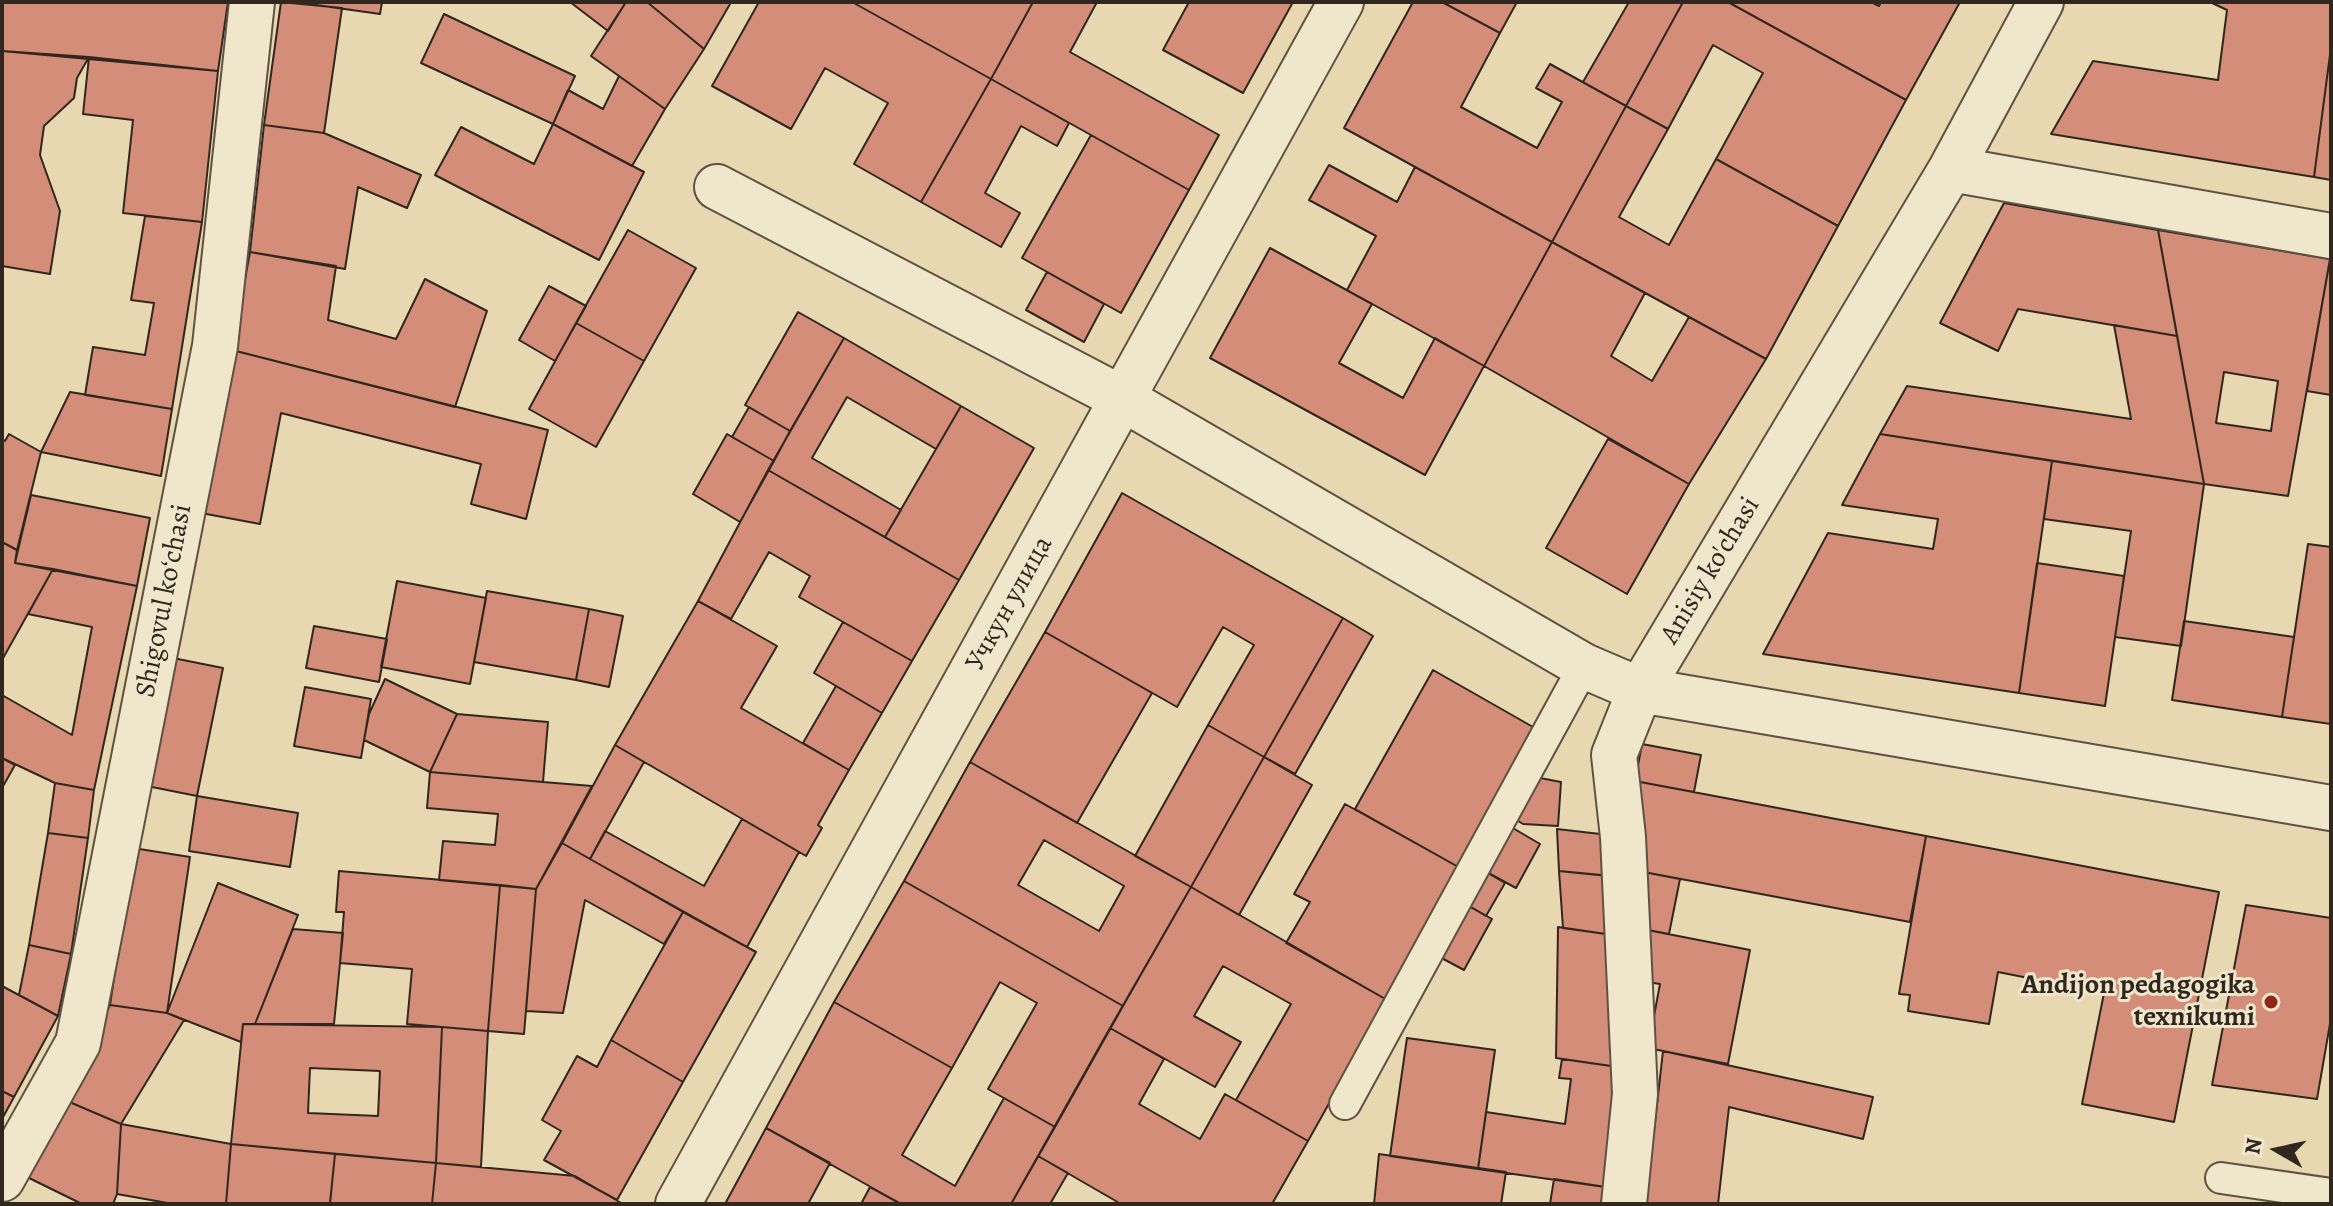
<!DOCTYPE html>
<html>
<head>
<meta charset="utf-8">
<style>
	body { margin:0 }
	#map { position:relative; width:2333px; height:1206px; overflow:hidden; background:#e7d8b1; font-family:Alegreya,serif }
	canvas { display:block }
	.frame { position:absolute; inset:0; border:4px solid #31271e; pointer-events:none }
	.north { position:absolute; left:2237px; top:1110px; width:80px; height:80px; -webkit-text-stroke:6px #efe6cc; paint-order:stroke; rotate:279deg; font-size:22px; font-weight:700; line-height:32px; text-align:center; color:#31271e }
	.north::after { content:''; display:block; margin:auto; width:28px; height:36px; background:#31271e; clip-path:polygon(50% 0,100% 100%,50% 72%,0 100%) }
</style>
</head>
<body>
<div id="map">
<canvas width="2333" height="1206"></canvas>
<div class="frame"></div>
<div class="north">N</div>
</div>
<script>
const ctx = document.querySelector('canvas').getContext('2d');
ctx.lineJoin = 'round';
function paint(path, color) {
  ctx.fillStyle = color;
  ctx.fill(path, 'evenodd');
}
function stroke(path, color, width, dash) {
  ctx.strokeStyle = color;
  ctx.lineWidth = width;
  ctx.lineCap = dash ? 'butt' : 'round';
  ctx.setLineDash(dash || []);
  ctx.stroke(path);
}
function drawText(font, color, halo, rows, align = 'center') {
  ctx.font = font + ' Alegreya,serif';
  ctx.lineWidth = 6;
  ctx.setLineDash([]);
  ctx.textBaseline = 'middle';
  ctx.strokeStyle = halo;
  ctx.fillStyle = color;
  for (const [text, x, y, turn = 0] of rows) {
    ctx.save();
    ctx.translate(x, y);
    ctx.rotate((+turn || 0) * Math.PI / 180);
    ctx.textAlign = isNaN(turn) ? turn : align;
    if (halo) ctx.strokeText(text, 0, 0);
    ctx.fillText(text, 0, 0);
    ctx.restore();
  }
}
const building = new Path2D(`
	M2,2H228L218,71L2,51Z
	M281,2L342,8L324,133L264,125Z
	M295,2H382L380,14Z
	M570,2H626L608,31Z
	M626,2H647L704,49L665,109L591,56Z
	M647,2H728L730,4L704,49Z
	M759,2H852L991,79L921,202L854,164L888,103L825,68L791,129L712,86Z
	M852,2H1033L991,79Z
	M1033,2H1097L1070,52L1219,135L1189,190L991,79Z
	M1189,2H1293L1243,93L1163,50Z
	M1413,2H1442L1500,33L1461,107L1537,148L1562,102L1536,88L1550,64L1626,106L1552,242L1344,128Z
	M1442,2H1517L1500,33Z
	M1629,2H1683L1626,106L1583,82Z
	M1683,2H1728L1906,100L1838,226L1716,159L1763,73L1713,45L1668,129L1626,106Z
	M1728,2H1871L1879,6L1881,2H1960L1906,100Z
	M2210,2H2331V47L2314,177L2051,134L2093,61L2218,80L2227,10Z
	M444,14L575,76L553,124L421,63Z
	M2331,47V180L2314,177Z
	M2,51L89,57L77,78L74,98L44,126L40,155L60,211L50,274L2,266Z
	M89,57L218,71L202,222L123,213L133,120L83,114Z
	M619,76L665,109L632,166L553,124L568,90L603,109Z
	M991,79L1069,123L1057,146L1021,126L985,193L1020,213L1001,247L921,202Z
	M1626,106L1668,129L1619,217L1669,245L1716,159L1838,226L1766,359L1552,242Z
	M553,124L644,172L599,260L435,175L461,127L534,164Z
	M264,125L324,133L421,175L407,208L358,187L345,269L250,252Z
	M1091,135L1189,190L1121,313L1022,258Z
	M1329,165L1397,202L1415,167L1552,242L1484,366L1347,290L1376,236L1309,200Z
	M2004,203L2158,230L2177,336L2018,309L1998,351L1940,323Z
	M145,216L202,222L172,409L85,395L93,347L145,355L154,303L131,300Z
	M628,230L696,268L644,361L576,323Z
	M2158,230L2330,259L2288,496L2204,484ZM2224,372L2278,381L2271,431L2216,423Z
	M1552,242L1645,293L1611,356L1652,381L1689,317L1766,359L1689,484L1484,366Z
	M1270,248L1372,304L1339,363L1403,398L1435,338L1484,366L1425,475L1210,358Z
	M250,252L336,266L328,320L396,339L425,279L487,311L455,407L232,350Z
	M2330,259L2331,260V395L2307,391Z
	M1047,272L1104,304L1084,342L1026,310Z
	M549,286L586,306L555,361L519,340Z
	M798,312L844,338L790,431L745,405Z
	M576,323L644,361L596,447L529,409Z
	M2114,325L2177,336L2204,484L1880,434L1907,386L2131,419Z
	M844,338L961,406L936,449L847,397L812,458L901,510L885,537L768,470Z
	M232,350L548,430L526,519L471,504L481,464L281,413L260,524L201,513Z
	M70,392L172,409L161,476L41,452Z
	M961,406L1034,448L959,580L885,537Z
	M749,407L790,431L774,461L732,437Z
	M9,434L41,452L17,550L2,542V439L5,441Z
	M727,434L774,461L740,522L693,494Z
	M1880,434L2052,461L2019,693L1763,654L1828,533L1933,549L1938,519L1842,505Z
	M1608,439L1689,484L1627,594L1546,548Z
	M2052,461L2204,484L2181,646L2115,637L2131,531L2044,519Z
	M768,470L959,580L912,661L799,597L810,576L769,552L731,619L698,601Z
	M1122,493L1343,618L1264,757L1208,725L1254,645L1223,627L1177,707L1045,632Z
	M31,495L150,518L137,586L15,563Z
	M2,542L17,550L15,563L53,569L2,660Z
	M2308,544L2331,547V724L2282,717Z
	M2037,563L2124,576L2105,706L2019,693Z
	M53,569L137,586L94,790L55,783L2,758V695L72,735L92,627L28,614Z
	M397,581L486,598L470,684L381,667Z
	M487,591L589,609L576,680L474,662Z
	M698,601L777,646L741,708L849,770L818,825L822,828L806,856L615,745Z
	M589,609L623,616L609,687L576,680Z
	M1343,618L1373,636L1295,774L1264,757Z
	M2184,621L2294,637L2282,717L2172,700Z
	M843,622L912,661L882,713L814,673Z
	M314,626L387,639L379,682L306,668Z
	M1045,632L1152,693L1077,823L970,762Z
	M173,658L223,668L197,796L147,786Z
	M1433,670L1540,731L1462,869L1355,809Z
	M385,679L457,714L430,772L364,740L369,714Z
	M836,686L882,713L849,770L803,743Z
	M305,687L371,699L361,758L294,746Z
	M457,714L548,722L543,782L430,772Z
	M1208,725L1264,757L1191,887L1135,856Z
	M1642,744L1701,755L1694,792L1635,781Z
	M615,745L644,762L590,859L562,843Z
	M1264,757L1312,785L1239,915L1191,887Z
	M2,758L15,765L2,788Z
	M970,762L1191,887L1123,1006L904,881ZM1044,840L1124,886L1099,931L1018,885Z
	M430,772L543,782L592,786L536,889L439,880L443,841L495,845L498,814L427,808Z
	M1540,778L1561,782L1558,826L1523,824L1510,816Z
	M1635,781L1926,836L1910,922L1633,870Z
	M55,783L94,790L88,838L48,833Z
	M197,796L298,813L290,867L189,851Z
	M1345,804L1462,869L1387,1000L1286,943L1310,902L1294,894Z
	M742,819L799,852L747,947L590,859L605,831L704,886Z
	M1506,824L1540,844L1516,888L1481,869Z
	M1557,829L1609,835L1612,876L1559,871Z
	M48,833L88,838L71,954L29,945Z
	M1926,836L2219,892L2174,1122L2082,1104L2104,993L1998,972L1989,1024L1908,1011L1910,995L1899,994Z
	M562,843L683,912L664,944L585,900L563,1013L526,1011L536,889Z
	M133,848L190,857L167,1013L110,1005Z
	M1481,869L1505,883L1486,916L1462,902Z
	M1633,870L1680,879L1669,934L1637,928Z
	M339,871L500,885L488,1031L407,1024L412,969L340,963L344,912H336Z
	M1559,871L1618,877L1620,936L1563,928Z
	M904,881L1123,1006L1055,1127L988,1089L1037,1003L1000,982L952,1068L834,1002Z
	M218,883L298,915L255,1024H243L241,1042L167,1013Z
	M500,885L536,889L524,1034L488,1031Z
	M1191,887L1387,1000L1308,1141L1236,1100L1291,1004L1223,966L1194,1016L1241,1042L1215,1087L1110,1028Z
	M1462,902L1492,919L1464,970L1434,954Z
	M2246,905L2331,918V1018L2317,1099L2212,1085Z
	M683,912L756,952L683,1082L611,1040Z
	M1558,927L1620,936L1625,1068L1556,1058Z
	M1637,928L1750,950L1728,1064L1648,1048L1660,984L1641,981Z
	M293,929L343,933L334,1024H255Z
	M29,945L71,954L58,1016L19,995Z
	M2,986L58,1016L14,1097L2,1091Z
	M834,1002L952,1068L902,1155L955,1186L1004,1098L1055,1127L1011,1204H901L766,1128Z
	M110,1005L167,1013L184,1020L121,1124L60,1098Z
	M243,1024L442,1027L436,1163L231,1144ZM310,1068L380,1071L378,1116L308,1113Z
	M442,1027L488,1031L481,1167L436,1163Z
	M1110,1028L1164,1059L1139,1104L1200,1139L1225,1094L1308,1141L1272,1204H1121L1038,1156Z
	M1407,1038L1495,1050L1478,1169L1390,1156Z
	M611,1040L683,1082L617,1200L544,1160L561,1131L542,1120L577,1056L597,1067Z
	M1663,1051L1873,1097L1863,1139L1729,1107L1718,1204L1646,1203Z
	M1562,1059L1625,1068L1612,1188L1478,1169L1486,1112L1565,1124L1571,1079L1559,1078Z
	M2,1091L14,1097L2,1119Z
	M60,1098L121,1124L117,1194L113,1204H82L27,1177Z
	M121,1124L231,1144L226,1204H173L117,1194Z
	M766,1128L830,1163L808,1204H725Z
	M231,1144L335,1154L330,1204H226Z
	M335,1154L436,1163L432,1204L330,1203Z
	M1379,1154L1506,1172L1501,1204H1374Z
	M1038,1156L1068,1173L1050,1204H1011Z
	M436,1163L575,1176L623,1204H432Z
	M1554,1179L1612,1188L1611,1204H1550Z
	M870,1187L901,1204H861Z`);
const service = new Path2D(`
	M1345,1104L1584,666
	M2221,1178L2331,1194`);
const minor = new Path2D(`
	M1951,169L2331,236
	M717,187L1123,399L1584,666L1640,690L2331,808
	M2,1179L78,1043L215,346L252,2
	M678,1204L1341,2
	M1624,1204L1635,1094L1623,837L1614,755L1640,690L1951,169L2041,2`);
const markers = [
	[2271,1002,8,"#8f2418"]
];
const streetNames = [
	["Anisiy ko'chasi",1711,571,-59],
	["Shigovul koʻchasi",165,601,-79],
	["Учкун улица",1010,604,-61]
];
const poiNames = [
	["Andijon pedagogika",2255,986],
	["texnikumi",2255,1018]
];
paint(building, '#d38d78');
stroke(building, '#31271e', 2);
stroke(service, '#5e5343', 34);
stroke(minor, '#5e5343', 48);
stroke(service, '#efe6cc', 30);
stroke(minor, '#efe6cc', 44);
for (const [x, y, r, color] of markers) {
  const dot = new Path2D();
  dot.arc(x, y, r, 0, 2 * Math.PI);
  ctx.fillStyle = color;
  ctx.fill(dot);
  stroke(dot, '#efe6cc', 3);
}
drawText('28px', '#31271e', '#efe6cc', streetNames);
drawText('bold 28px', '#31271e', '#efe6cc', poiNames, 'right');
</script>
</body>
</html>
